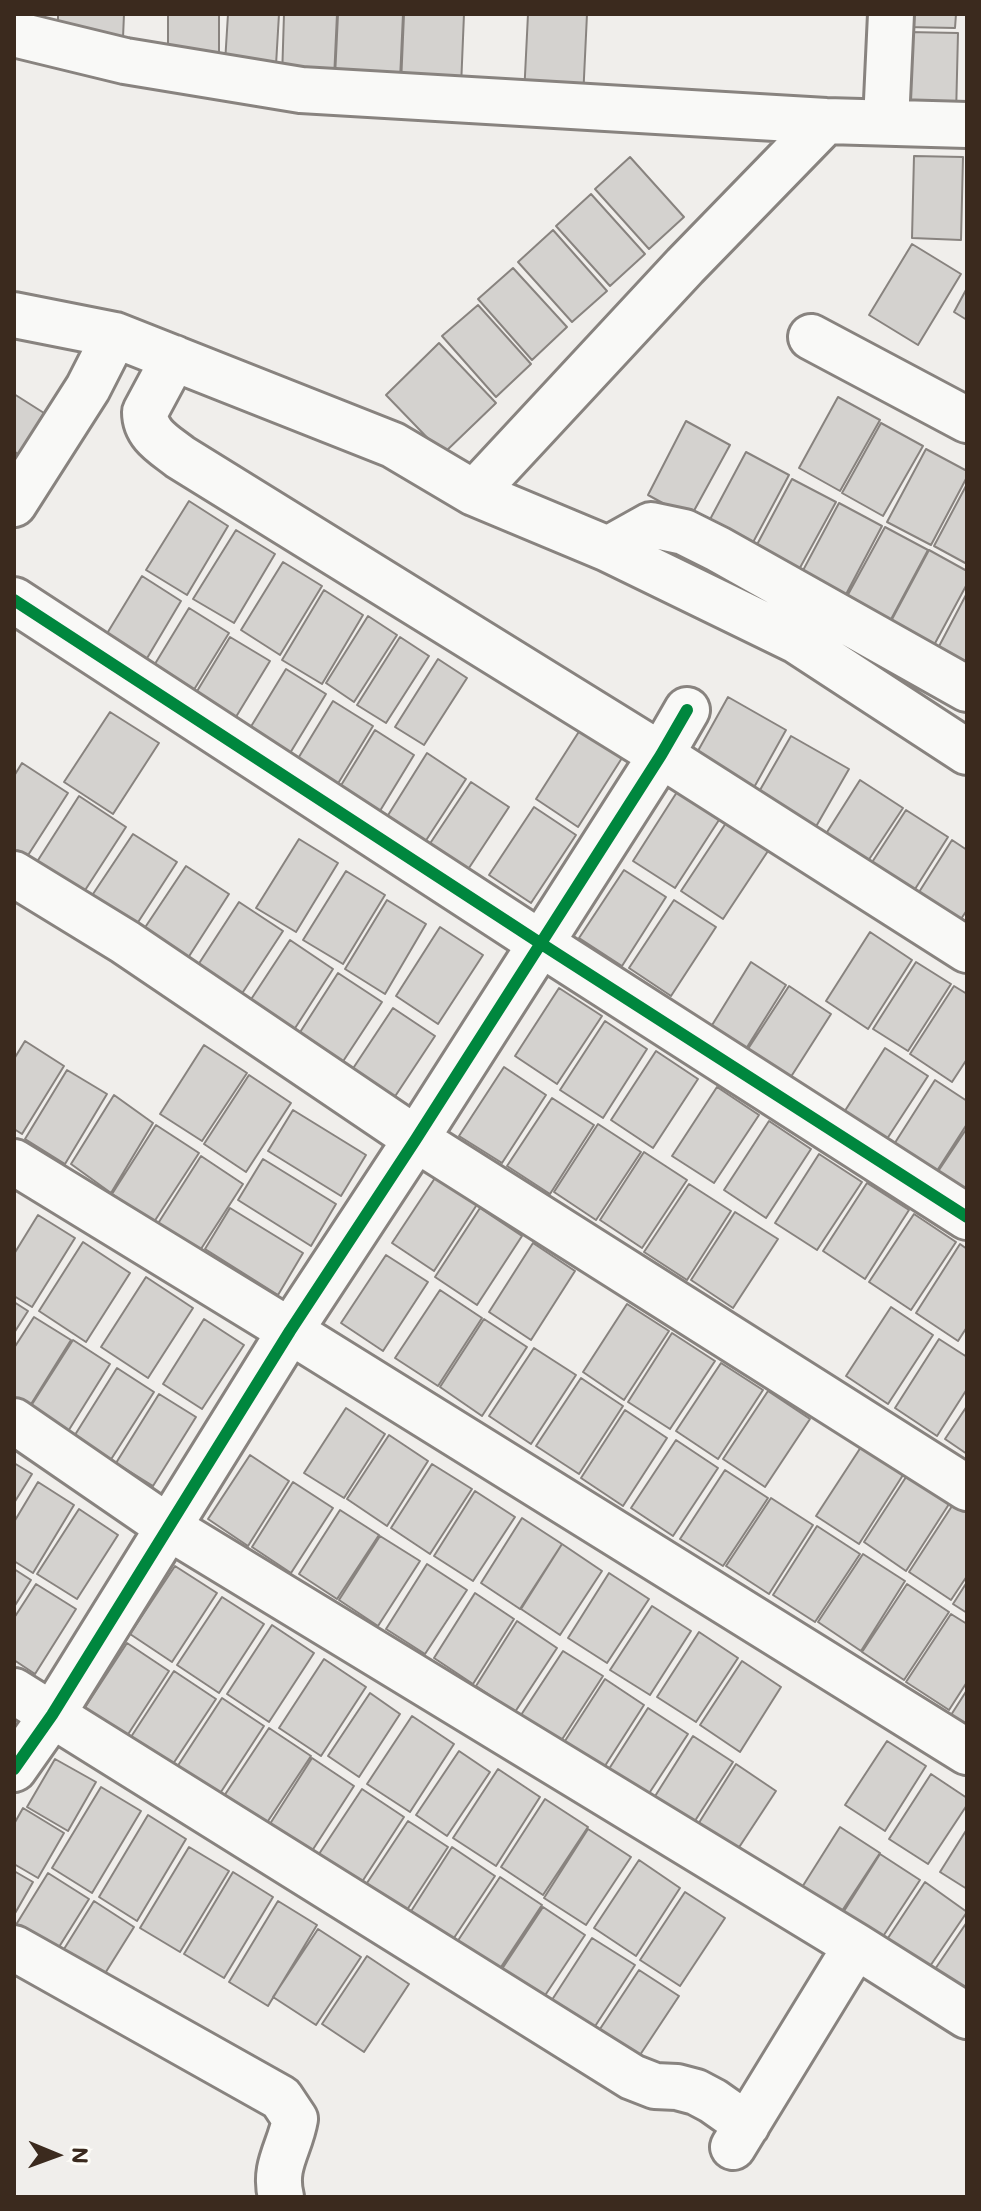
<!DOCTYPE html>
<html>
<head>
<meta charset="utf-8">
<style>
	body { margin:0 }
	#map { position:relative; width:981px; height:2211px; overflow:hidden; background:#f0eeeb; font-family:Mali,sans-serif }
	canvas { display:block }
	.frame { position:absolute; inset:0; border:16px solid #3b2a1e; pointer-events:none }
	.north { position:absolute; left:16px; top:2115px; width:80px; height:80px; -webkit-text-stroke:6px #fdfcf7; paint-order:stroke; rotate:91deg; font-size:22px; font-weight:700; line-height:32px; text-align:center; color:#3b2a1e }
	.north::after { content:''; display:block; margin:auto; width:28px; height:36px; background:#3b2a1e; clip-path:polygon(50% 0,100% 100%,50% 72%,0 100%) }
</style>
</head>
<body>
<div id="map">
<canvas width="981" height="2211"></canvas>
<div class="frame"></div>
<div class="north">N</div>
</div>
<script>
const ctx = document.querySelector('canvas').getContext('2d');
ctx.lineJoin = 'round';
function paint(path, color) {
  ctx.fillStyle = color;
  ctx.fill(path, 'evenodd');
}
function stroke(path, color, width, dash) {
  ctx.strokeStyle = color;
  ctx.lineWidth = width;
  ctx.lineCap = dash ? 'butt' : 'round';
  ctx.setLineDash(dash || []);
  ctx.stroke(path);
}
const building = new Path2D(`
	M58,14H124L123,38L58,37Z
	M168,14H219V63L168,64Z
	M228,14H279L276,65L225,63Z
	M284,14H337L334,79L282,78Z
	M338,14H403L400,80L335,77Z
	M404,14H464L461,87L401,84Z
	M528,14H587L583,99L524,96Z
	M906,14H956L955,28L906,27Z
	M908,32L958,33L956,116L906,115Z
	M914,156L963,157L961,240L912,238Z
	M630,157L684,217L649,249L595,189Z
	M591,194L645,254L610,286L556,226Z
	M553,230L607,291L572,322L518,262Z
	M912,244L961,274L918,345L869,315Z
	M513,268L567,327L532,360L478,299Z
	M967,288V320L954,312Z
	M478,305L531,364L496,397L442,336Z
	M439,343L496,403L443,454L386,395Z
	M14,394L44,413L19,455L14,451Z
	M838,397L880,420L840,491L799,468Z
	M686,421L730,445L690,518L648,495Z
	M881,423L923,446L883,516L842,493Z
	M926,449L967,471V477L931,545L887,522Z
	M746,452L789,475L750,548L707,525Z
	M792,479L836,502L796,575L753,552Z
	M967,484V564L934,546Z
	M189,501L228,526L187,595L146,570Z
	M839,503L882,526L843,600L800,576Z
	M885,527L928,550L889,623L845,600Z
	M236,530L275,554L234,623L193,599Z
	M929,550L967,571V584L933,647L890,623Z
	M283,562L322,586L280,655L241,630Z
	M142,576L181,601L140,670L100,645Z
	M324,590L363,615L322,684L282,660Z
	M967,593V669L936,652Z
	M189,608L229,633L187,701L147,677Z
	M368,616L397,635L354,702L326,683Z
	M230,637L270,661L228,730L188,706Z
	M400,637L429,656L386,723L357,705Z
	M438,659L467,678L424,745L395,727Z
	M286,669L326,694L284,763L244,738Z
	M728,697L786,730L752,791L694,758Z
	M333,701L373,726L331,795L291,770Z
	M110,712L159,743L113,814L64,782Z
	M375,730L414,755L372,824L332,800Z
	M580,730L622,758L578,827L536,799Z
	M791,736L849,769L814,830L756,797Z
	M427,753L466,779L423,845L385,820Z
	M22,763L68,793L23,863L14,857V776Z
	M860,780L903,808L864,867L822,840Z
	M471,782L509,807L465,874L427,848Z
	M677,792L719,820L675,888L633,861Z
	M79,796L126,827L80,898L33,868Z
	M534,807L576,835L531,903L489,875Z
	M906,810L948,837L910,897L867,870Z
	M726,823L768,851L723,919L681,891Z
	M133,834L177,862L133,930L89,900Z
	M299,839L338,863L296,932L256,908Z
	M952,840L967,850V910L955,928L914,900Z
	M186,866L229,894L186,961L142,932Z
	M624,870L666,897L622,966L579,938Z
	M346,871L385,895L343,964L303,940Z
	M387,900L426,924L385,994L345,969Z
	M674,900L716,927L671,996L629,968Z
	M239,902L283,931L239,998L196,968Z
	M440,927L483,955L438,1024L396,996Z
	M870,932L912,960L868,1029L826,1001Z
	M290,940L333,969L290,1036L246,1007Z
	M751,962L786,985L744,1052L709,1030Z
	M916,962L951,984L908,1051L873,1029Z
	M338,973L382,1002L338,1069L295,1040Z
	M789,986L831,1014L787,1083L744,1055Z
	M954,986L967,994V1059L952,1082L910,1054Z
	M559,988L602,1016L557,1084L515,1056Z
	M393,1008L435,1036L390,1104L348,1076Z
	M605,1021L647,1049L603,1118L560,1090Z
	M25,1041L64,1066L22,1134L14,1129V1059Z
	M204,1045L247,1073L202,1141L160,1114Z
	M885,1048L928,1076L883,1145L841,1117Z
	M656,1051L698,1079L653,1148L611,1120Z
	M504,1067L546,1095L502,1163L459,1136Z
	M67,1070L107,1094L65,1164L25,1139Z
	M249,1075L291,1103L246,1172L204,1144Z
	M935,1080L967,1101V1124L933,1177L891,1149Z
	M717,1087L759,1115L714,1183L672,1156Z
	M114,1095L153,1123L111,1193L71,1164Z
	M552,1098L594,1125L550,1194L507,1166Z
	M293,1110L366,1155L341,1196L268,1151Z
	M769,1121L811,1149L766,1218L724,1190Z
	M598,1124L641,1152L596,1220L554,1192Z
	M156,1125L199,1153L154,1222L112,1194Z
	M967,1128V1201L933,1179Z
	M644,1152L687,1180L642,1248L600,1220Z
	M819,1154L862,1182L817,1250L775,1223Z
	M201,1156L243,1184L199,1252L157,1225Z
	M263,1159L336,1204L311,1246L238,1200Z
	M437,1175L478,1203L434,1271L392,1243Z
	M867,1183L909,1210L865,1279L823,1251Z
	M689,1184L731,1211L687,1280L644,1252Z
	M230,1208L303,1253L278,1295L205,1249Z
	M480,1208L522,1236L477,1305L435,1277Z
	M735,1212L778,1239L733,1308L691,1280Z
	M914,1214L956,1242L911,1310L869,1282Z
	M38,1215L75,1238L32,1307L14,1296V1254Z
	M83,1242L130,1273L86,1342L39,1311Z
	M533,1243L575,1271L531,1340L489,1312Z
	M960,1244L967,1249V1327L958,1341L916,1313Z
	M386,1255L428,1282L383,1351L341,1323Z
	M146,1277L193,1308L148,1378L101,1347Z
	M440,1290L482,1318L438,1386L395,1358Z
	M14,1302L28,1311L14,1333Z
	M627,1304L669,1331L624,1400L583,1372Z
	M891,1307L933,1335L888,1404L846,1376Z
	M34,1317L71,1340L28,1409L14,1400V1348Z
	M204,1319L244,1345L202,1409L163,1384Z
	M484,1319L527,1347L482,1416L440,1387Z
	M672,1333L715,1361L670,1429L628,1402Z
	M939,1339L967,1357V1389L937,1436L895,1408Z
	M73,1340L110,1364L67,1433L29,1409Z
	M534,1348L576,1375L531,1444L489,1416Z
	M721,1363L763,1390L718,1459L676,1431Z
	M117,1368L154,1392L110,1461L73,1438Z
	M581,1378L623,1406L579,1474L536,1446Z
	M768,1391L810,1419L765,1487L723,1459Z
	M159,1394L196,1417L153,1486L116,1463Z
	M967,1406V1454L945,1439Z
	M346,1408L385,1434L344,1498L304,1473Z
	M625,1410L667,1438L623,1506L581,1478Z
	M389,1435L428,1461L387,1526L347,1499Z
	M676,1440L718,1468L673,1536L631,1508Z
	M861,1447L903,1475L859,1544L816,1516Z
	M250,1455L289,1481L248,1546L208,1519Z
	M14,1463L32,1474L14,1503Z
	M432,1464L472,1489L430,1554L391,1528Z
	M725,1470L768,1498L723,1566L680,1539Z
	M908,1474L951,1501L906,1571L864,1542Z
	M38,1482L74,1505L33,1573L14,1561V1522Z
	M293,1482L333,1508L291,1573L252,1547Z
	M475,1491L515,1517L473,1581L434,1556Z
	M771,1498L813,1525L769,1594L726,1566Z
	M954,1503L967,1512V1576L951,1600L909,1572Z
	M79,1509L118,1535L77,1599L37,1574Z
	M340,1510L379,1535L337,1599L299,1574Z
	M522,1518L562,1544L520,1609L481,1583Z
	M817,1526L860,1554L815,1622L773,1595Z
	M380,1536L420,1561L378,1626L339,1600Z
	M562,1544L602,1571L560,1635L521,1609Z
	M863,1554L905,1581L861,1651L818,1622Z
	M427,1564L467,1590L425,1654L386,1629Z
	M175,1566L217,1593L172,1662L130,1634Z
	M14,1569L31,1580L14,1607Z
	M609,1573L649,1599L607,1663L568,1638Z
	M967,1582V1613L953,1604Z
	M36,1584L76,1609L35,1674L14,1660V1618Z
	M907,1584L949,1612L904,1680L862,1652Z
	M475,1593L514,1619L473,1684L434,1658Z
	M222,1597L264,1624L219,1693L177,1665Z
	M652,1606L691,1631L650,1695L610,1670Z
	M951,1614L967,1624V1682L949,1710L906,1682Z
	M517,1621L557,1648L515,1712L476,1686Z
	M272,1625L314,1653L269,1722L227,1694Z
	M699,1632L738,1658L696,1722L657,1697Z
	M127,1643L169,1671L125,1739L82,1712Z
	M563,1651L603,1676L561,1741L521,1715Z
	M324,1659L366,1687L321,1756L279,1728Z
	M742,1661L781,1687L740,1752L700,1725Z
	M174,1671L216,1699L171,1767L129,1740Z
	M605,1679L644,1705L603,1769L563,1744Z
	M967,1690V1726L951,1715Z
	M370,1693L400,1714L359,1777L328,1756Z
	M222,1698L264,1726L219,1795L177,1767Z
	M648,1708L688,1734L646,1798L607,1772Z
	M412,1716L454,1744L410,1812L367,1784Z
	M269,1728L311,1756L266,1824L224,1796Z
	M693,1736L733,1762L691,1827L652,1801Z
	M887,1741L926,1766L885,1831L845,1805Z
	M459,1751L490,1772L447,1836L416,1815Z
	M312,1758L354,1786L310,1854L268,1827Z
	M55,1759L96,1782L68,1831L27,1807Z
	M736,1764L776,1791L734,1855L695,1829Z
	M498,1769L540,1797L496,1866L453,1838Z
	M931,1774L967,1798V1805L928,1864L889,1839Z
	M101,1787L141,1811L92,1893L52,1868Z
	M362,1789L404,1817L360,1885L317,1857Z
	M545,1799L588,1827L543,1895L501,1867Z
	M23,1808L64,1833L38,1878L14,1864V1824Z
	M148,1815L186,1839L137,1921L99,1897Z
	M408,1821L448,1847L403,1916L363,1889Z
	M840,1827L880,1853L838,1917L799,1892Z
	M588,1829L631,1857L586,1925L544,1898Z
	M967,1829V1889L940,1872Z
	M189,1847L229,1871L180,1952L140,1928Z
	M452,1847L495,1876L450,1944L408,1916Z
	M880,1854L920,1880L878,1944L839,1919Z
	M639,1860L680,1888L636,1956L594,1928Z
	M14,1871L33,1882L14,1915Z
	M233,1872L273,1897L224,1978L184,1954Z
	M48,1873L89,1899L49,1963L14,1928Z
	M500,1877L542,1905L497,1973L455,1945Z
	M925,1882L967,1912L924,1975L882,1947Z
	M685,1892L725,1918L680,1986L640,1960Z
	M94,1901L134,1927L94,1991L54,1965Z
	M278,1901L317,1925L268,2006L229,1982Z
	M543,1907L585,1935L540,2003L498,1975Z
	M967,1922V2005L929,1978Z
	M318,1929L361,1957L316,2025L273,1997Z
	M592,1938L635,1965L590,2034L548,2006Z
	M367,1956L409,1984L364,2052L322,2024Z
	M639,1970L679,1996L634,2064L594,2038Z`);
const minor = new Path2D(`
	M14,34L125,61L301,90L826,121L967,125
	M886,122L891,14
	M14,315L115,335L393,445L474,493L608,549L797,641L967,752
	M811,337L967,420
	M174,358L145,412C145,435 165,445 180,457L661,755L967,950
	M474,493L685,266L826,121
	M14,504L88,388L115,335
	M608,549L651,525L684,532L718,549L967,689
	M14,600L540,943L967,1217
	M14,874L125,942L416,1139L967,1488
	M14,1162L290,1331L967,1752
	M14,1421L168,1527L856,1946L967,2016
	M14,1691L632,2077L655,2086L677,2087L696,2092L713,2101L747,2125
	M14,1769L52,1715L290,1331L416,1139L661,755L687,710
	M14,1948L281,2098L295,2119C290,2148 273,2166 281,2197
	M733,2147L856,1946`);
const cycleway = new Path2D(`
	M14,600L540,943L967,1217
	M14,1769L52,1715L290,1331L416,1139L661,755L687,710`);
paint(building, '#d4d2cf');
stroke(building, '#88837f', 2);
stroke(minor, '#88837f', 50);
stroke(minor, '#f9f9f7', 44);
stroke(cycleway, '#00873e', 12);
</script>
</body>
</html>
